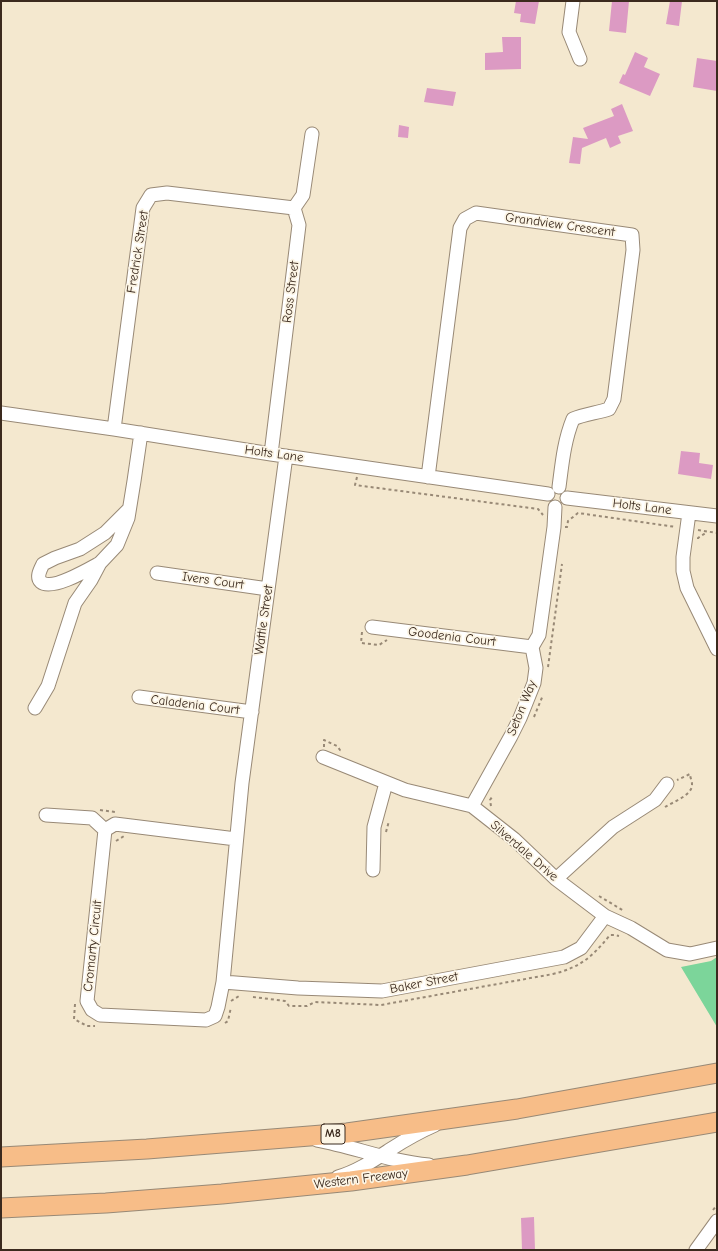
<!DOCTYPE html>
<html>
<head>
<meta charset="utf-8">
<style>
	body { margin:0 }
	#map { position:relative; width:718px; height:1251px; overflow:hidden; background:#f4e8cf; font-family:"Comic Neue",sans-serif }
	canvas { display:block }
	.frame { position:absolute; inset:0; border:2px solid #3b2a1e; pointer-events:none }
</style>
</head>
<body>
<div id="map">
<canvas width="718" height="1251"></canvas>
<div class="frame"></div>
</div>
<script>
const ctx = document.querySelector('canvas').getContext('2d');
ctx.lineJoin = 'round';
function paint(path, color) {
  ctx.fillStyle = color;
  ctx.fill(path, 'evenodd');
}
function stroke(path, color, width, dash) {
  ctx.strokeStyle = color;
  ctx.lineWidth = width;
  ctx.lineCap = dash ? 'butt' : 'round';
  ctx.setLineDash(dash || []);
  ctx.stroke(path);
}
function drawText(font, color, halo, rows, align = 'center') {
  ctx.font = font + ' "Comic Neue",sans-serif';
  ctx.lineWidth = 3.5;
  ctx.setLineDash([]);
  ctx.textBaseline = 'middle';
  ctx.strokeStyle = halo;
  ctx.fillStyle = color;
  for (const [text, x, y, turn = 0] of rows) {
    ctx.save();
    ctx.translate(x, y);
    ctx.rotate((+turn || 0) * Math.PI / 180);
    ctx.textAlign = isNaN(turn) ? turn : align;
    if (halo) ctx.strokeText(text, 0, 0);
    ctx.fillText(text, 0, 0);
    ctx.restore();
  }
}
const green = new Path2D(`
	M717,957V1027L681,967L711,961Z`);
const building = new Path2D(`
	M516,1H539L535,24L520,22L521,14L514,13Z
	M612,1H629L626,33L609,31Z
	M670,1H682L679,26L666,24Z
	M502,37H521V69L485,70V53L503,52Z
	M635,52L648,58L644,67L660,74L650,96L619,83L623,74L625,75Z
	M697,58L717,61V91L693,87Z
	M427,88L456,92L453,106L424,102Z
	M622,104L633,131L618,136L621,143L610,148L606,138L582,148L580,164L569,163L573,137L588,139L583,128L614,116L611,109Z
	M399,125L409,127L408,138L398,137Z
	M681,451L700,453L699,463L713,465L711,479L678,474Z
	M534,1217L535,1250H522L521,1218Z`);
const path = new Path2D(`
	M357,477L355,485L538,509L543,515
	M565,527H567L568,521L578,513L676,527
	M698,530L717,533
	M698,539V538L707,532
	M362,632L361,643L379,645L387,640
	M548,667L562,564
	M534,717L543,695
	M324,747V740L337,746L340,750L343,751
	M491,806L490,800L492,797
	M665,807C673,802 693,795 692,784C692,781 690,777 690,774L677,780
	M100,810L115,812
	M386,832L389,821
	M116,841L124,836
	M599,896L624,911
	M253,997L285,1001L289,1006H307L315,1002L381,1005L553,974C581,967 592,957 610,935H614L619,936
	M231,1001L239,996
	M75,1004L74,1019L87,1026H95
	M225,1023L228,1021L231,1007
	M713,1210L717,1205`);
const minor = new Path2D(`
	M573,1L569,32L580,59
	M1,413L114,429L271,454L548,494
	M114,429L143,208L151,195L167,193L294,208
	M271,454L299,225L294,208L303,195L312,134
	M428,477L460,228L465,219L476,213L632,235L633,250L614,399L609,409C597,413 584,414 573,419C564,441 562,464 559,487
	M567,498L717,516
	M689,513L683,557V571L687,588L717,649
	M100,563C89,569 52,591 41,582C36,577 40,570 43,564L55,558L80,549L105,533L129,509
	M157,573L268,589
	M372,627L532,647
	M139,697L252,712
	M35,708L48,686L75,603L91,580L100,563L117,545L128,518L134,481L141,433
	M323,757L405,790L472,806L514,839L556,879L605,916L631,928L667,950L690,954L717,948
	M472,806L511,736L520,718L534,683L536,668L532,647L539,635L554,527L555,507
	M46,815L92,818L105,830
	M105,830L87,1001L92,1010L100,1015L206,1020L215,1016L218,1007L223,982L242,783L286,456
	M105,830L115,824L236,839
	M373,870L374,827L386,783
	M556,879L613,827L655,800L667,784
	M223,982L298,988L382,991L564,957L581,948L605,916
	M317,1140C355,1147 391,1162 429,1165
	M338,1177C358,1171 374,1160 391,1149C405,1140 419,1132 435,1125
	M696,1250L717,1221`);
const highway = new Path2D(`
	M1,1157L147,1149L347,1133L517,1109L717,1073
	M1,1208L106,1203L222,1194L351,1181L467,1165L717,1122`);
const shields = [
	[333,1134,24]
];
const shieldNames = [
	["M8",333,1134]
];
const streetNames = [
	["Grandview Crescent",560,225,8],
	["Fredrick Street",138,252,-81],
	["Ross Street",291,292,-83],
	["Holts Lane",274,454,8],
	["Holts Lane",642,507,7],
	["Ivers Court",213,581,8],
	["Wattle Street",264,620,-82],
	["Goodenia Court",452,637,7],
	["Caladenia Court",195,705,7],
	["Seton Way",522,708,-68],
	["Silverdale Drive",524,851,41],
	["Cromarty Circuit",93,946,-84],
	["Baker Street",424,983,-11],
	["Western Freeway",361,1179,-7]
];
paint(green, '#7cd59a');
paint(building, '#dc9ac3');
stroke(minor, '#988976', 15);
stroke(highway, '#988976', 21);
stroke(path, '#988976', 2, [3, 3]);
stroke(minor, '#fff', 13);
stroke(highway, '#f7bd88', 19);
for (const [x, y, w] of shields) {
  const box = new Path2D();
  box.roundRect(x - w / 2, y - 10, w, 20, 3);
  ctx.fillStyle = '#fcf5e5';
  ctx.fill(box);
  stroke(box, '#3b2a1e', 1);
}
drawText('bold 12px', '#3b2a1e', null, shieldNames);
drawText('13px', '#3b2a1e', '#fcf5e5', streetNames);
</script>
</body>
</html>
